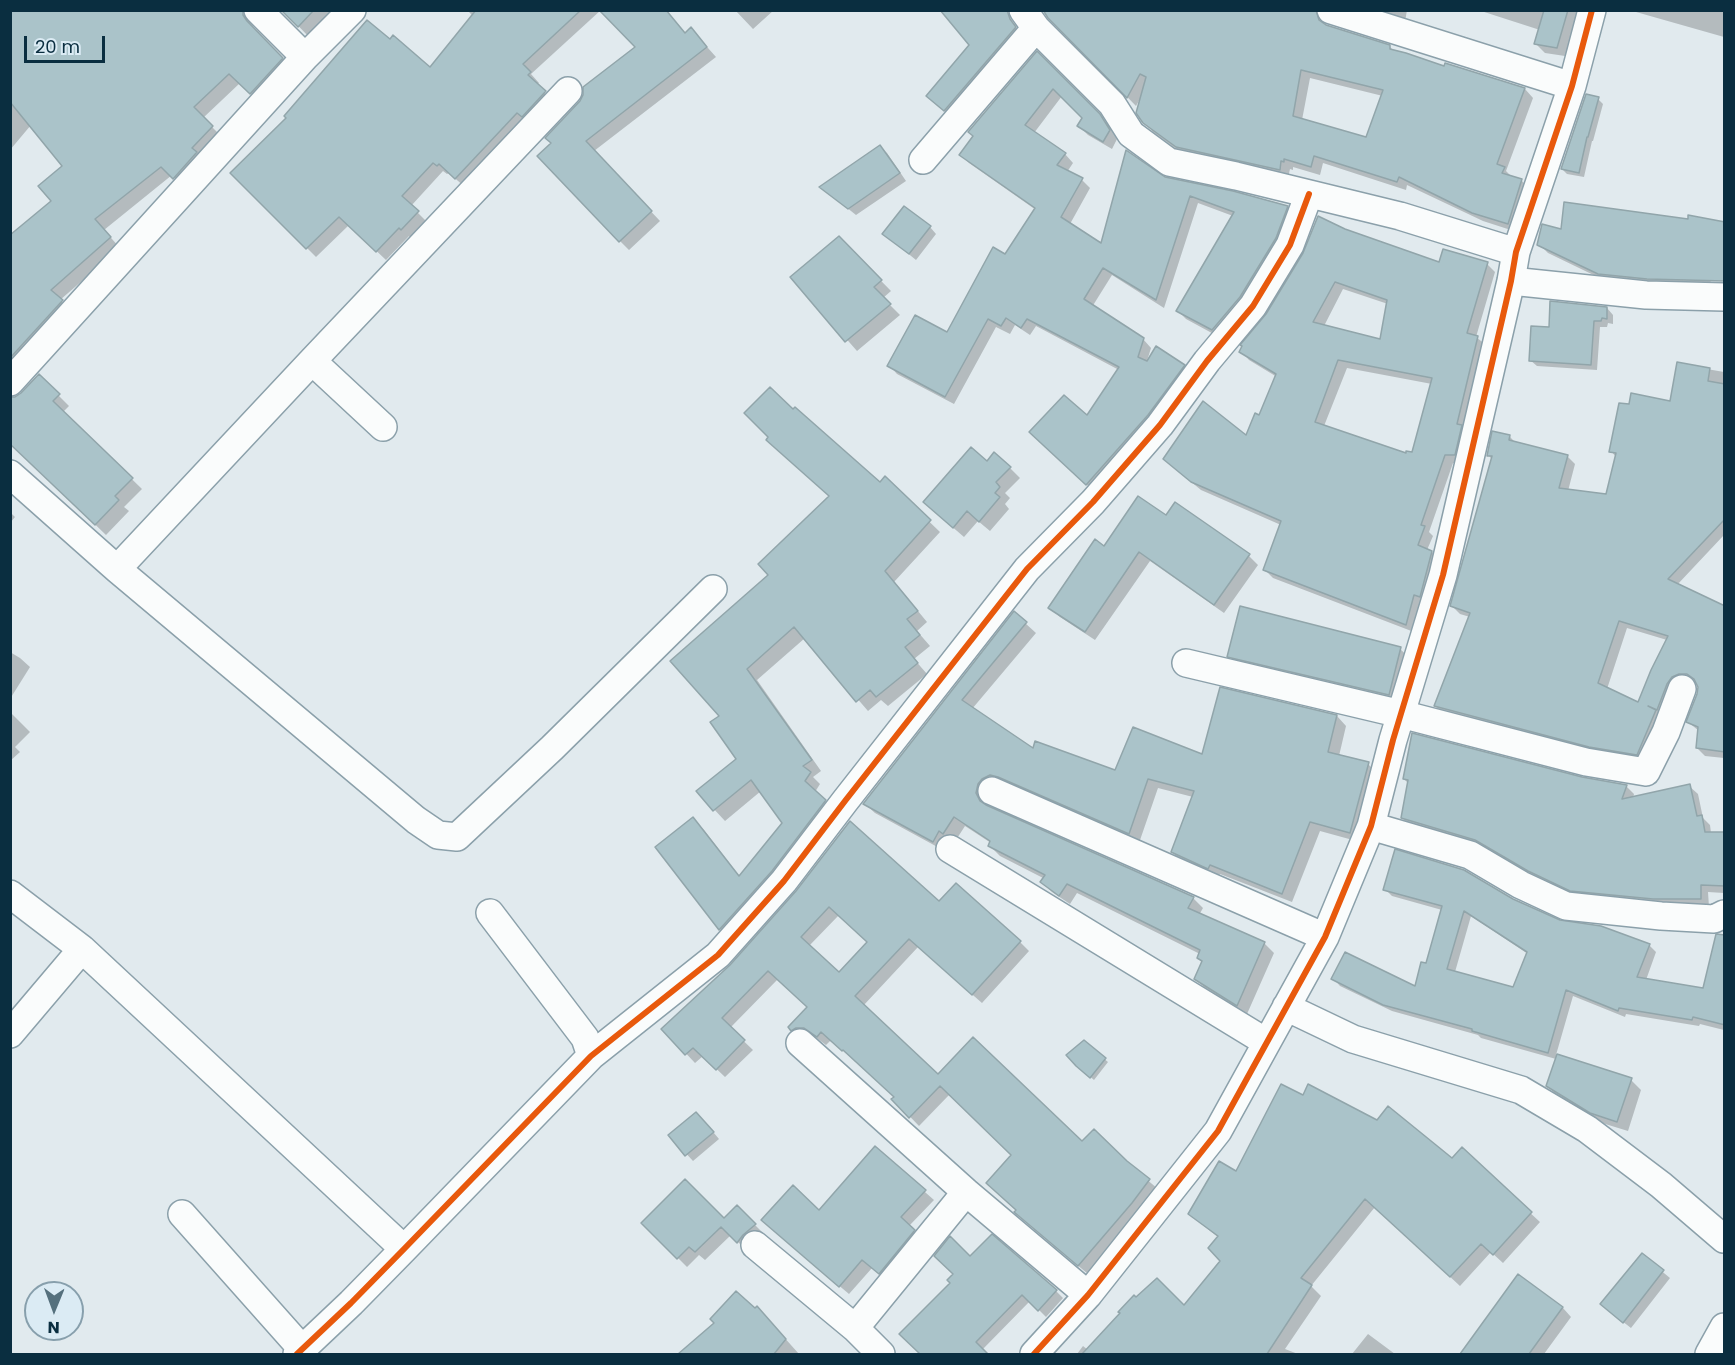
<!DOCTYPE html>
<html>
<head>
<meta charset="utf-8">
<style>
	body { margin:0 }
	#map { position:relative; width:1735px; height:1365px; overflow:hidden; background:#e1eaee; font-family:Poppins,sans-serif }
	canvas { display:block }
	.frame { position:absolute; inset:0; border:12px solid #0a2e40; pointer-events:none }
	.north { position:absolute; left:24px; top:1281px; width:60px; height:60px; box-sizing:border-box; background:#dbebf4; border:2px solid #879fac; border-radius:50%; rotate:181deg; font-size:16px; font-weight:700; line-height:24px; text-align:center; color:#0a2e40 }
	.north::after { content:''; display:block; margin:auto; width:21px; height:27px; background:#55707d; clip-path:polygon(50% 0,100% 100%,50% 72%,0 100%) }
	.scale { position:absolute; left:24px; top:36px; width:81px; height:27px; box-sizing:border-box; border:3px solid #0a2e40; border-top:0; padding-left:8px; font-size:18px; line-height:21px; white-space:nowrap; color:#0a2e40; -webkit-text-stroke:4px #dbebf4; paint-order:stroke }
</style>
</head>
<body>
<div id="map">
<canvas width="1735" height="1365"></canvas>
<div class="frame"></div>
<div class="north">N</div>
<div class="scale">20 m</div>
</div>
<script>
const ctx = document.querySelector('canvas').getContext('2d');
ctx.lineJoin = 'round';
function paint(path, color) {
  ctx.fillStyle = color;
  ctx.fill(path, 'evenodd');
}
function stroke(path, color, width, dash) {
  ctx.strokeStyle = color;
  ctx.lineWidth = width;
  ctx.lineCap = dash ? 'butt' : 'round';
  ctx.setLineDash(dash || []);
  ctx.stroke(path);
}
const shadow = new Path2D(`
	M10,10H255L252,16V24L256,32L292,68L260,102L240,83L203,118L221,136L183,187L172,175L104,230L120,248L60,300L71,311L11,378L10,237L53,201L64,166L31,125L10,150Z
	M283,10H333L308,36Z
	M467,10H601L531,74L539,83L536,85L554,102L466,188L449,173L447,174L443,171L411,206L427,222L411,239L409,236L386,260L349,225L316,257L232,173L390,41L430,69L473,16Z
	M735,10H774L753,29Z
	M1003,10L1021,35L951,117L934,102Z
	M1369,10H1407L1405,22Z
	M1478,10H1579L1565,56L1545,53L1536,44L1540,30Z
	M1629,10H1724V37Z
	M1049,17L1295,32L1390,47L1399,56L1391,98L1310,78L1302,120L1395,149L1446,64L1525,89L1533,98L1506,171L1513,178L1521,180L1530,189L1517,232L1483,221L1407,185L1406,190L1323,163L1320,175L1293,167V170L1290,169L1288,178L1186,156L1153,132L1144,122L1141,97L1136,106Z
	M686,34L700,39L716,57L594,151L660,221L629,250L620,241L553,143L637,48Z
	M1037,53L1108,124L1117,139L1112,149L1088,135L1079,126L1084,118L1062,96L1034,133L1065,154L1073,163L1067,172L1082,180L1090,188L1070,224L1102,245L1165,179L1287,207L1296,215L1221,338L1186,319L1178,311L1233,216L1198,203L1164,308L1112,275L1092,307L1143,339L1151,348L1147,361L1184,366L1192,374L1096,493L1039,441L1087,417L1119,370L1036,326L1030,335L1015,325L1010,334L996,327L954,404L897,374L889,365L948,334L1006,256L1036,210L969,163L961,155Z
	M1598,99L1603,104L1593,141H1592L1584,177L1567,174L1562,169Z
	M880,147L887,153L906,181L856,215L821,187Z
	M930,227L936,234L916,260L884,234Z
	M1344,230L1440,264H1487L1495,272L1476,337L1486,345L1463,463H1453L1429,532L1433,536L1427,550L1432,552L1440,560L1414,632L1273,578L1265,570L1281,525L1201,490L1173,467L1247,437L1260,417L1277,377L1249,360L1241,351ZM1343,289L1388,304L1381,341L1324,326ZM1347,368L1432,384L1413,454L1407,455L1324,426Z
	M1562,231L1711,277L1710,289L1608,282L1548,253L1539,244Z
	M839,238L891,291L883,298L900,315L857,351L792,277Z
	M1607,308L1613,315V324L1608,323L1607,327H1600L1597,370L1537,366L1530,360L1551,329Z
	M1678,364L1724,372V535L1677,585L1724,608V758L1705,756L1697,748L1699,731L1688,722L1698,695L1699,687L1696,682L1687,681L1645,762L1599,754L1443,714L1435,706L1470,617L1460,614L1452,606L1493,460L1488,455L1493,433L1510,437L1516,443L1567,456L1575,464L1568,491L1607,495L1616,457L1611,451L1671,403ZM1627,628L1667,640L1639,704L1607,689Z
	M39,376L69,406L63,412L142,489L124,507L129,511L106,535L10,442Z
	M793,411L880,484L885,479L940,532L894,582L927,622L917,631L930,646L914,659L927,674L888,706L881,700L868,711L805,638L757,680L821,771L813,777L820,784L815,792L836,811L730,940L720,929L657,847L693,819L704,830L740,877L784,823L761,791L725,821L698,792L738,759L721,716L771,575L831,497Z
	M988,463L1010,468L1020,478L1005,493L1010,498L1005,504L1009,509L990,531L978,521L964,537L935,512Z
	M10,512L15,517L10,523Z
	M1167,517L1249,556L1258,565L1224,613L1150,561L1095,640L1060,617L1050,608L1105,548Z
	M1014,613L1036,633L972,709L1033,751L1116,772L1203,756L1337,716L1346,726L1339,756L1368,764L1378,774L1360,842L1320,831L1292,902L1220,874L1218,877L1182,862L1172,852L1193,797L1158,788L1139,843L987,794L986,804L987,808L1193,898L1203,908L1199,915L1264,943L1274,953L1247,1014L1206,989L1196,979L1203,963L1198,958L1200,954L1077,893L1070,904L1052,892L1042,882L1045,879L1000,856L990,846L991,843L965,826L954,843L943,850L875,813L865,804Z
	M1400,649L1411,659L1399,705L1240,667L1229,656Z
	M10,652L20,658L30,667L10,699Z
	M10,712L30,732L15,747L20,752L10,761Z
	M1404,779H1582L1626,786L1634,794L1633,798L1689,786L1698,794L1703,818L1710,825L1711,833L1724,834V893L1708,892L1709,907L1580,898L1538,879L1485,848L1411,826L1402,818L1409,784Z
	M1385,889L1512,900L1559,922L1649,945L1656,952L1646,980L1704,990L1724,960V1030L1700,1024L1699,1026L1626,1014L1625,1017L1573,996L1556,1055L1631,1080L1641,1090L1628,1131L1602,1123L1558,1097L1548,1086L1556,1059L1481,1038L1478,1035L1392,1011L1340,986L1333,978L1416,988L1427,965L1442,910L1392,896ZM1471,916L1528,954L1514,989L1455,972Z
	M798,892L939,903L1020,942L1029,951L982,1003L918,947L863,1006L938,1076L1126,1162L1158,1189L1141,1212L1088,1274L1025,1221L1017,1211L1013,1155L950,1094L919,1126L893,1099L895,1097L831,1040L826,1045L814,1036H805L801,1039L790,1027L808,1007L778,979L730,1028L753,1050L725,1077L703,1056L695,1063L663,1029L731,967ZM839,915L869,943L839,975L809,946Z
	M1084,1042L1108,1062L1094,1080L1081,1069Z
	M703,1120L719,1139L693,1161L670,1136Z
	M875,1148L934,1200L909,1226L922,1240L888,1282L872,1268L849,1294L772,1229L819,1212Z
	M1462,1150L1540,1222L1503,1263L1491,1252L1460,1286L1375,1207L1311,1286L1321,1296L1285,1349L1298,1354H1077L1083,1346L1088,1350L1184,1308L1222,1261L1219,1238L1200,1223L1190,1214L1237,1173L1452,1160Z
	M737,1207L764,1234L752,1243L747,1251L731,1235L705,1260L699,1255L687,1267L643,1223L724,1220Z
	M1642,1255L1670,1278L1631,1328L1609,1311Z
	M970,1258L1056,1291L1063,1298L1046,1317L1030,1301L982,1350L986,1354H922L901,1334L952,1283Z
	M1518,1276L1563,1308L1571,1317L1544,1354H1461Z
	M755,1310L766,1317L799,1354H680L716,1323Z
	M1368,1334L1395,1354H1352Z`);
const building = new Path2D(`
	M10,10H243V15L247,21L283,58L250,94L229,74L194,107L213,126L192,148L197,152L173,179L161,167L95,219L111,237L51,290L63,300L10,358V235L51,201L38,186L62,166L10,102Z
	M281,10H314L298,27Z
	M476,10H581L523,64L531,72L528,75L546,91L522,117L517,113L455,179L439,164L437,166L433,163L402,196L419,211L401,230L399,228L376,252L339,217L306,249L230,173L286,118L284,116L367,20L390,39L393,35L430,67Z
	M599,10H666L685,33L691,27L707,47L586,141L652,211L619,242L537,156L551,143L545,138L580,101L583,95V87L635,47Z
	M940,10H1007L1010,19L1016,27L944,111L926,96L969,45Z
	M1043,10H1316L1319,20L1326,25L1390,45V49L1406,53L1444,66L1445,63L1525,88L1497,164L1505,167L1502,173L1522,179L1508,224L1472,213L1399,177L1397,182L1314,156L1311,167L1284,159V162L1281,161L1280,170L1176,147L1143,123L1136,113L1146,77L1140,74L1127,98L1048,18ZM1301,70L1383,90L1366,137L1293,116Z
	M1544,10H1568L1557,48L1534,44Z
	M1037,51L1100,114L1110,130L1103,142L1077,126L1082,118L1053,89L1025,125L1066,153L1057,165L1083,178L1061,217L1101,243L1126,150L1165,177L1233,191L1288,206L1276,238L1240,297L1212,330L1176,311L1234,212L1190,196L1156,300L1103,268L1084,299L1144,338L1138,357L1147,361L1156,346L1185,365L1148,415L1086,485L1029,432L1064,395L1087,415L1119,367L1027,319L1021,328L1006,318L1001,326L988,319L945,397L887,366L915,315L947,332L993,247L1005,254L1035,208L959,155L973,136L968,132Z
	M1586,94L1599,97L1588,137H1587L1579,173L1561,169Z
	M880,145L900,173L848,209L819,187Z
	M1564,202L1688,219V215L1725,222V281L1647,279L1598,274L1537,245L1542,224L1561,229Z
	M904,206L931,226L909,254L882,234Z
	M1318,216L1345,229L1439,262L1443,249L1488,262L1467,333L1478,336L1457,424L1462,425L1455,455H1445L1421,525L1425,526L1418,545L1432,551L1420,597L1414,595L1406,625L1263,570L1281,521L1191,482L1163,459L1203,401L1246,435L1255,413L1259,415L1276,374L1239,352L1242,346L1240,345L1266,314L1303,253ZM1335,282L1387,300L1380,339L1313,322ZM1338,360L1432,378L1412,452L1406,451V453L1315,422Z
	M839,236L882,280L874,287L891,304L845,342L790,277Z
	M1550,301L1607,307V319L1602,318L1601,321H1594L1591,365L1529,361L1531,326L1549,327Z
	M1677,362L1710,368L1708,381L1725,384V519L1668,579L1725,606V752L1696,748L1698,727L1686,722L1697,694L1698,687L1694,679L1687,674H1679L1672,677L1667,684L1657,710L1648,706L1656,710L1637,755L1589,747L1434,706L1470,613L1450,606L1492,456H1487L1492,431L1510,435L1509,440L1568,455L1559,488L1606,494L1616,453L1609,452L1619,403L1629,404L1631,393L1670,401ZM1619,621L1668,636L1651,670L1638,702L1598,683Z
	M39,374L60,394L53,401L133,478L115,496L119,500L95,525L10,444V397H15L21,393Z
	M770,387L793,409L795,407L880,482L885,476L931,520L885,571L918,611L907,619L920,635L905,647L918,663L876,697L870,690L856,702L794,627L747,669L812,760L803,766L811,772L805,781L826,800L772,871L719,930L655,847L693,817L739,876L782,823L751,780L713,811L696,791L736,759L710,722L719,716L670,661L768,575L758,564L829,496L766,440L768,437L744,413Z
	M971,447L987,461L994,452L1011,467L996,482L1000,487L995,493L1000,497L979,522L967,511L953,528L923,502Z
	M1138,496L1166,515L1175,502L1250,554L1214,605L1139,552L1085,632L1048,608L1095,539L1104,546Z
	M1240,606L1401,647L1389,695L1227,657Z
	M1014,611L1027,622L962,700L1033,748L1035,741L1115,770L1133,727L1202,754L1220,687L1337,715L1328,752L1369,762L1350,833L1310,822L1282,894L1210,865L1208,869L1171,852L1194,791L1148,779L1129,834L998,777L990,775L982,779L978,784L976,793L980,801L986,805L1194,897L1188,908L1265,942L1237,1006L1194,979L1202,961L1197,958L1200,950L1067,884L1059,896L1040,882L1045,875L988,846L990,841L954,817L943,834L939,831L933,842L863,804Z
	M1412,733L1582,777L1627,785L1622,799L1690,784L1697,816L1702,815L1705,832H1725V886L1701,885V899H1653L1570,891L1528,871L1475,840L1401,818L1408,780L1403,779Z
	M850,821L939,901L956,883L1021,941L972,995L909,939L855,996L938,1074L973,1037L1082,1141L1094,1129L1127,1161L1150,1179L1132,1203L1078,1266L1014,1212L1016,1210L986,1183L1011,1155L940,1086L909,1118L891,1099L894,1097L843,1050L842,1051L821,1032L817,1037L804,1028H796L791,1031L788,1027L807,1007L768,971L722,1018L745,1040L716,1070L693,1048L685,1055L661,1029L730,965L796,891ZM829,907L867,942L839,972L801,937Z
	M1395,849L1464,870L1513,899L1560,920L1601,926L1650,944L1637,977L1703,988L1716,934L1725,935V1025L1693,1017L1692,1020L1619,1008L1618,1011L1566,990L1548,1053L1472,1031V1029L1383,1005L1331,979L1345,952L1415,986L1421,962L1426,963L1442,906L1383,890ZM1464,911L1527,952L1513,987L1447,969Z
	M1084,1040L1106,1058L1090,1078L1076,1066L1066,1055Z
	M1557,1054L1632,1078L1617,1122L1590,1113L1546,1086Z
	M1281,1084L1303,1095L1308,1084L1377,1120L1388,1106L1452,1158L1462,1147L1532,1212L1493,1255L1481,1244L1450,1277L1365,1199L1301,1278L1312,1285L1267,1354H1082L1120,1313L1118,1312L1134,1295L1136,1297L1157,1278L1184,1305L1220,1261L1208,1248L1218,1236L1188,1214L1219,1161L1236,1171Z
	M696,1112L714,1132L685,1156L668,1135Z
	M875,1146L926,1190L901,1217L915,1230L879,1274L862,1260L839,1287L761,1220L793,1185L819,1210Z
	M685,1179L724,1218L737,1205L756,1224L743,1235L737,1243L721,1227L695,1252L689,1247L677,1259L641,1223Z
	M992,1234L1057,1290L1038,1311L1022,1295L976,1342L988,1354H920L899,1334L950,1283L947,1280L953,1274L934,1256L950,1236L970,1256Z
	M1642,1253L1664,1270L1623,1323L1600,1304Z
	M1518,1274L1563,1307L1529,1354H1460Z
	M736,1291L755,1308L757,1306L786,1339L774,1354H678L714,1323L710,1319Z`);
const minor = new Path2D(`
	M258,10L305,57
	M1023,10L1036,28L1112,104L1131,134L1169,162L1236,176L1400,216L1516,252
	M1331,10L1572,86
	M923,160L1036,28
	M1511,281L1646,295L1724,297
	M312,361L383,427
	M10,382L305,57L352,10
	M10,474L117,569L416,820L438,835L457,837L552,748L713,589
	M117,569L312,361L568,91
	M1186,663L1401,714L1586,762L1646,772L1666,732L1682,689
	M992,791L1325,937
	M1371,826L1470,855L1521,885L1566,906L1661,916L1714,919L1724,914
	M950,849L1266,1042
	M10,894L82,949L404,1249
	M490,913L585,1038L591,1056
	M1286,1007L1353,1039L1521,1090L1587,1129L1661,1185L1724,1239
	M10,1034L82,949
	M800,1043L966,1192L1088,1295
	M182,1214L302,1349
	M755,1245L855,1328L881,1354
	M855,1328L966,1192
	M297,1354L351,1303L404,1249L591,1056L718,955L784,881L845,801L1027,569L1093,502L1160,425L1207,361L1253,306L1290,245L1309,194
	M1034,1354L1088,1295L1218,1131L1325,937L1371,826L1393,740L1443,575L1511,281L1516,252L1572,86L1592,10
	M1709,1354L1724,1327`);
const cycleway = new Path2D(`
	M297,1354L351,1303L404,1249L591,1056L718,955L784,881L845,801L1027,569L1093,502L1160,425L1207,361L1253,306L1290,245L1309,194
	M1034,1354L1088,1295L1218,1131L1325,937L1371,826L1393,740L1443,575L1511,281L1516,252L1572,86L1592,10`);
paint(shadow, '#0003');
paint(building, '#aac3c9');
stroke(building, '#91a5aa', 1.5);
stroke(minor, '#8ba0aa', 30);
stroke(minor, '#fafcfc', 27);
stroke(cycleway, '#e8590c', 6);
</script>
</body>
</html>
